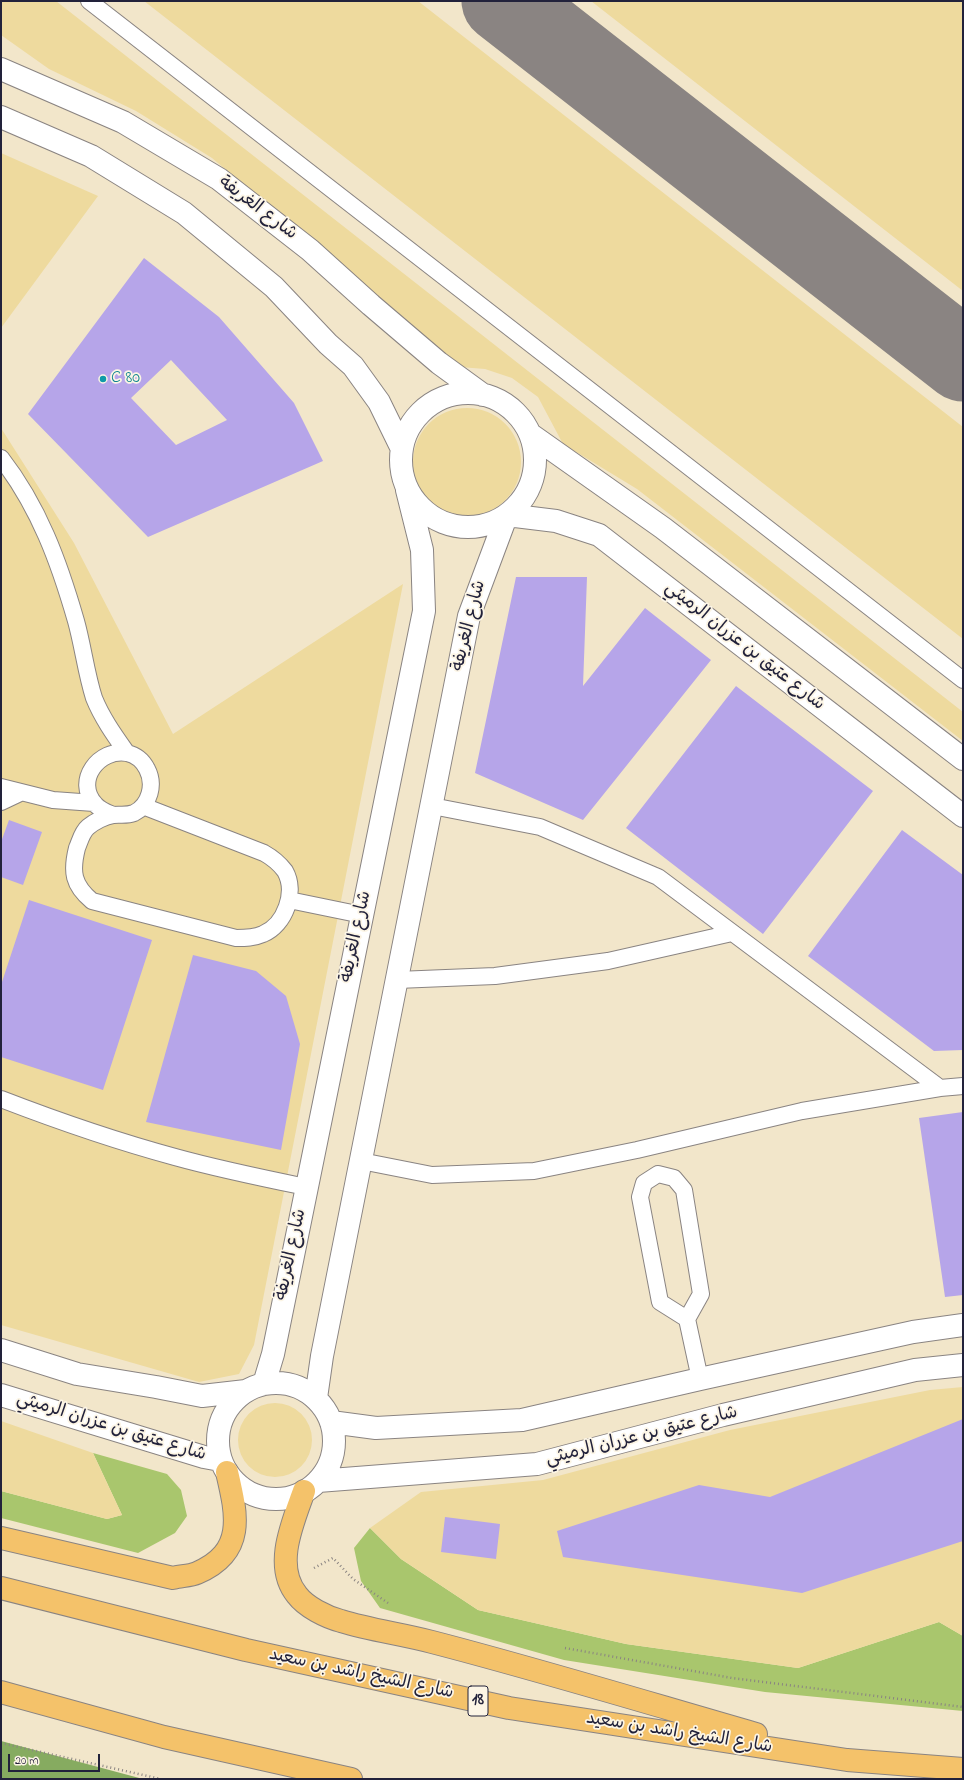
<!DOCTYPE html>
<html>
<head>
<meta charset="utf-8">
<style>
	body { margin:0 }
	#map { position:relative; width:964px; height:1780px; overflow:hidden; background:#f2e6ca; font-family:"Indie Flower",sans-serif }
	canvas { display:block }
	.frame { position:absolute; inset:0; border:2px solid #22223b; pointer-events:none }
	.scale { position:absolute; left:8px; top:1754px; width:92px; height:18px; box-sizing:border-box; border:2px solid #22223b; border-top:0; padding-left:5px; font-size:12px; line-height:14px; white-space:nowrap; color:#22223b; -webkit-text-stroke:3px #fcf5e5; paint-order:stroke }
</style>
</head>
<body>
<div id="map">
<canvas width="964" height="1780"></canvas>
<div class="frame"></div>
<div class="scale">20 m</div>
</div>
<script>
const ctx = document.querySelector('canvas').getContext('2d');
ctx.lineJoin = 'round';
function paint(path, color) {
  ctx.fillStyle = color;
  ctx.fill(path, 'evenodd');
}
function stroke(path, color, width, dash) {
  ctx.strokeStyle = color;
  ctx.lineWidth = width;
  ctx.lineCap = dash ? 'butt' : 'round';
  ctx.setLineDash(dash || []);
  ctx.stroke(path);
}
function drawText(font, color, halo, rows, align = 'center') {
  ctx.font = font + ' "Indie Flower","Playpen Sans Arabic",sans-serif';
  ctx.lineWidth = 3.5;
  ctx.setLineDash([]);
  ctx.textBaseline = 'middle';
  ctx.strokeStyle = halo;
  ctx.fillStyle = color;
  for (const [text, x, y, turn = 0] of rows) {
    ctx.save();
    ctx.translate(x, y);
    ctx.rotate((+turn || 0) * Math.PI / 180);
    ctx.textAlign = isNaN(turn) ? turn : align;
    if (halo) ctx.strokeText(text, 0, 0);
    ctx.fillText(text, 0, 0);
    ctx.restore();
  }
}
const green = new Path2D(`
	M93,1453L167,1474L181,1490L187,1516L175,1533L138,1553L1,1518V1491L107,1519L122,1515Z
	M370,1528L401,1559L478,1610L626,1644L798,1668L939,1622L963,1636V1711L765,1692L564,1660L380,1608L361,1581L354,1548Z`);
const forest = new Path2D(`
	M1,1741L143,1779H1Z`);
const sand = new Path2D(`
	M1,1H56L963,712V741L637,489L563,444L538,397L512,378L485,369L460,367L212,158L136,111L49,69L1,35Z
	M144,1H418L963,427V639Z
	M591,1H963V291Z
	M1,153L98,196L1,328Z
	M413 462a54 54 0 1 1 108 0a54 54 0 1 1-108 0Z
	M1,428L74,543L173,734L403,584L254,1345L239,1374L199,1382L1,1325Z
	M963,1387V1636L939,1622L798,1668L626,1644L478,1610L401,1559L370,1528L421,1492L543,1480L730,1430L930,1390Z
	M238 1440a37 37 0 1 1 74 0a37 37 0 1 1-74 0Z
	M1,1421L93,1453L122,1515L107,1519L1,1491Z`);
const taxiway = new Path2D(`
	M503,1L963,360`);
const building = new Path2D(`
	M144,258L219,317L294,403L323,461L148,537L28,414ZM171,360L227,420L176,445L131,398Z
	M516,577H587L583,686L645,608L711,660L583,820L475,773Z
	M736,686L873,791L763,934L626,828Z
	M9,820L42,832L23,885L1,877V842Z
	M902,830L963,875V1050L934,1051L808,956Z
	M29,900L152,940L103,1090L1,1057V985Z
	M193,955L256,971L286,996L300,1044L281,1150L146,1122Z
	M963,1112V1295L945,1297L919,1118Z
	M963,1419V1541L802,1593L563,1557L557,1531L699,1485L770,1497Z
	M445,1517L500,1524L496,1559L441,1552Z`);
const path = new Path2D(`
	M314,1568L333,1558L353,1579L388,1603
	M565,1648L732,1678L963,1707
	M1,1743L161,1779`);
const lane = new Path2D(`
	M89,1L963,680
	M1,458C39,507 59,562 76,621C83,646 86,673 94,698C102,718 115,736 127,753
	M1,787L53,800L94,803
	M1,802L20,793
	M432,806L540,827L658,877L940,1088
	M113,815C106,812 100,810 95,804C74,781 99,748 127,753C136,755 143,761 147,769C155,784 150,805 134,813C126,816 120,814 113,815C105,816 94,822 88,827C82,832 80,841 77,848C71,872 73,885 92,901L236,938C245,938 254,938 263,934C285,925 297,892 285,871C279,863 273,858 264,853L143,806
	M289,900L362,915
	M397,980L495,976L608,961L732,933
	M1,1099C58,1121 116,1141 175,1157C218,1169 262,1178 306,1187
	M361,1161L432,1175L534,1171L637,1150L802,1111L940,1088L963,1086
	M687,1319L660,1302L640,1197L644,1183L658,1174L674,1178L684,1190L701,1294L687,1319L700,1379`);
const street = new Path2D(`
	M1,69L123,122L219,179L310,250L371,305L439,363L483,395
	M1,117L91,156L184,213L274,287L328,344L353,366L379,402L401,447
	M401 460a67 67 0 1 1 134 0a67 67 0 1 1-134 0Z
	M530,434L663,528L963,759
	M507,515L556,521L599,535L963,816
	M1,1350L77,1374L156,1387L202,1396L246,1391
	M218 1441a58 58 0 1 1 116 0a58 58 0 1 1-116 0Z
	M264,1384L273,1354L424,611L422,550L407,490
	M1,1395L204,1457L220,1460
	M316,1398L322,1356L469,616L506,517
	M331,1422L376,1428L522,1420L700,1379L913,1332L963,1325
	M318,1481L537,1464L723,1415L915,1370L963,1365`);
const primary = new Path2D(`
	M304,1491C293,1522 273,1566 297,1595C306,1607 326,1617 341,1621C370,1630 402,1634 432,1642C540,1670 648,1703 756,1734
	M1,1538L173,1578C180,1576 190,1576 197,1573C246,1552 237,1515 227,1472
	M1,1588L246,1650L509,1708L847,1760L963,1769
	M1,1692L164,1737L351,1779`);
const markers = [
	[103,379,4,"#0f9aa8"]
];
const shields = [
	[478,1701,20]
];
const shieldNames = [
	["18",478,1701]
];
const streetNames = [
	["شارع الغريفة",257,209,37],
	["شارع الغريفة",470,626,-76],
	["شارع عتيق بن عزران الرميثي",744,647,38],
	["شارع الغريفة",357,937,-78],
	["شارع الغريفة",292,1255,-78],
	["شارع عتيق بن عزران الرميثي",111,1428,17],
	["شارع عتيق بن عزران الرميثي",642,1437,-14],
	["شارع الشيخ راشد بن سعيد",361,1675,12],
	["شارع الشيخ راشد بن سعيد",679,1734,9]
];
const cultureNames = [
	["C 80",111,379]
];
paint(green, '#a9c66d');
paint(forest, '#86ab60');
paint(sand, '#eeda9e');
stroke(taxiway, '#8a8482', 83);
paint(building, '#b6a5e9');
stroke(lane, '#8a8482', 18);
stroke(street, '#8a8482', 24);
stroke(primary, '#8a8482', 24);
stroke(path, '#8a8482', 2.5, [1, 3]);
stroke(lane, '#fff', 16);
stroke(street, '#fff', 22);
stroke(primary, '#f4c26a', 22);
for (const [x, y, r, color] of markers) {
  const dot = new Path2D();
  dot.arc(x, y, r, 0, 2 * Math.PI);
  ctx.fillStyle = color;
  ctx.fill(dot);
  stroke(dot, '#fcf5e5', 1.5);
}
for (const [x, y, w] of shields) {
  const box = new Path2D();
  box.roundRect(x - w / 2, y - 15, w, 30, 3);
  ctx.fillStyle = '#fcf5e5';
  ctx.fill(box);
  stroke(box, '#22223b', 1);
}
drawText('bold 17px', '#22223b', null, shieldNames);
drawText('18px', '#22223b', '#fcf5e5', streetNames);
drawText('18px', '#0d838f', '#fcf5e5', cultureNames, 'left');
</script>
</body>
</html>
